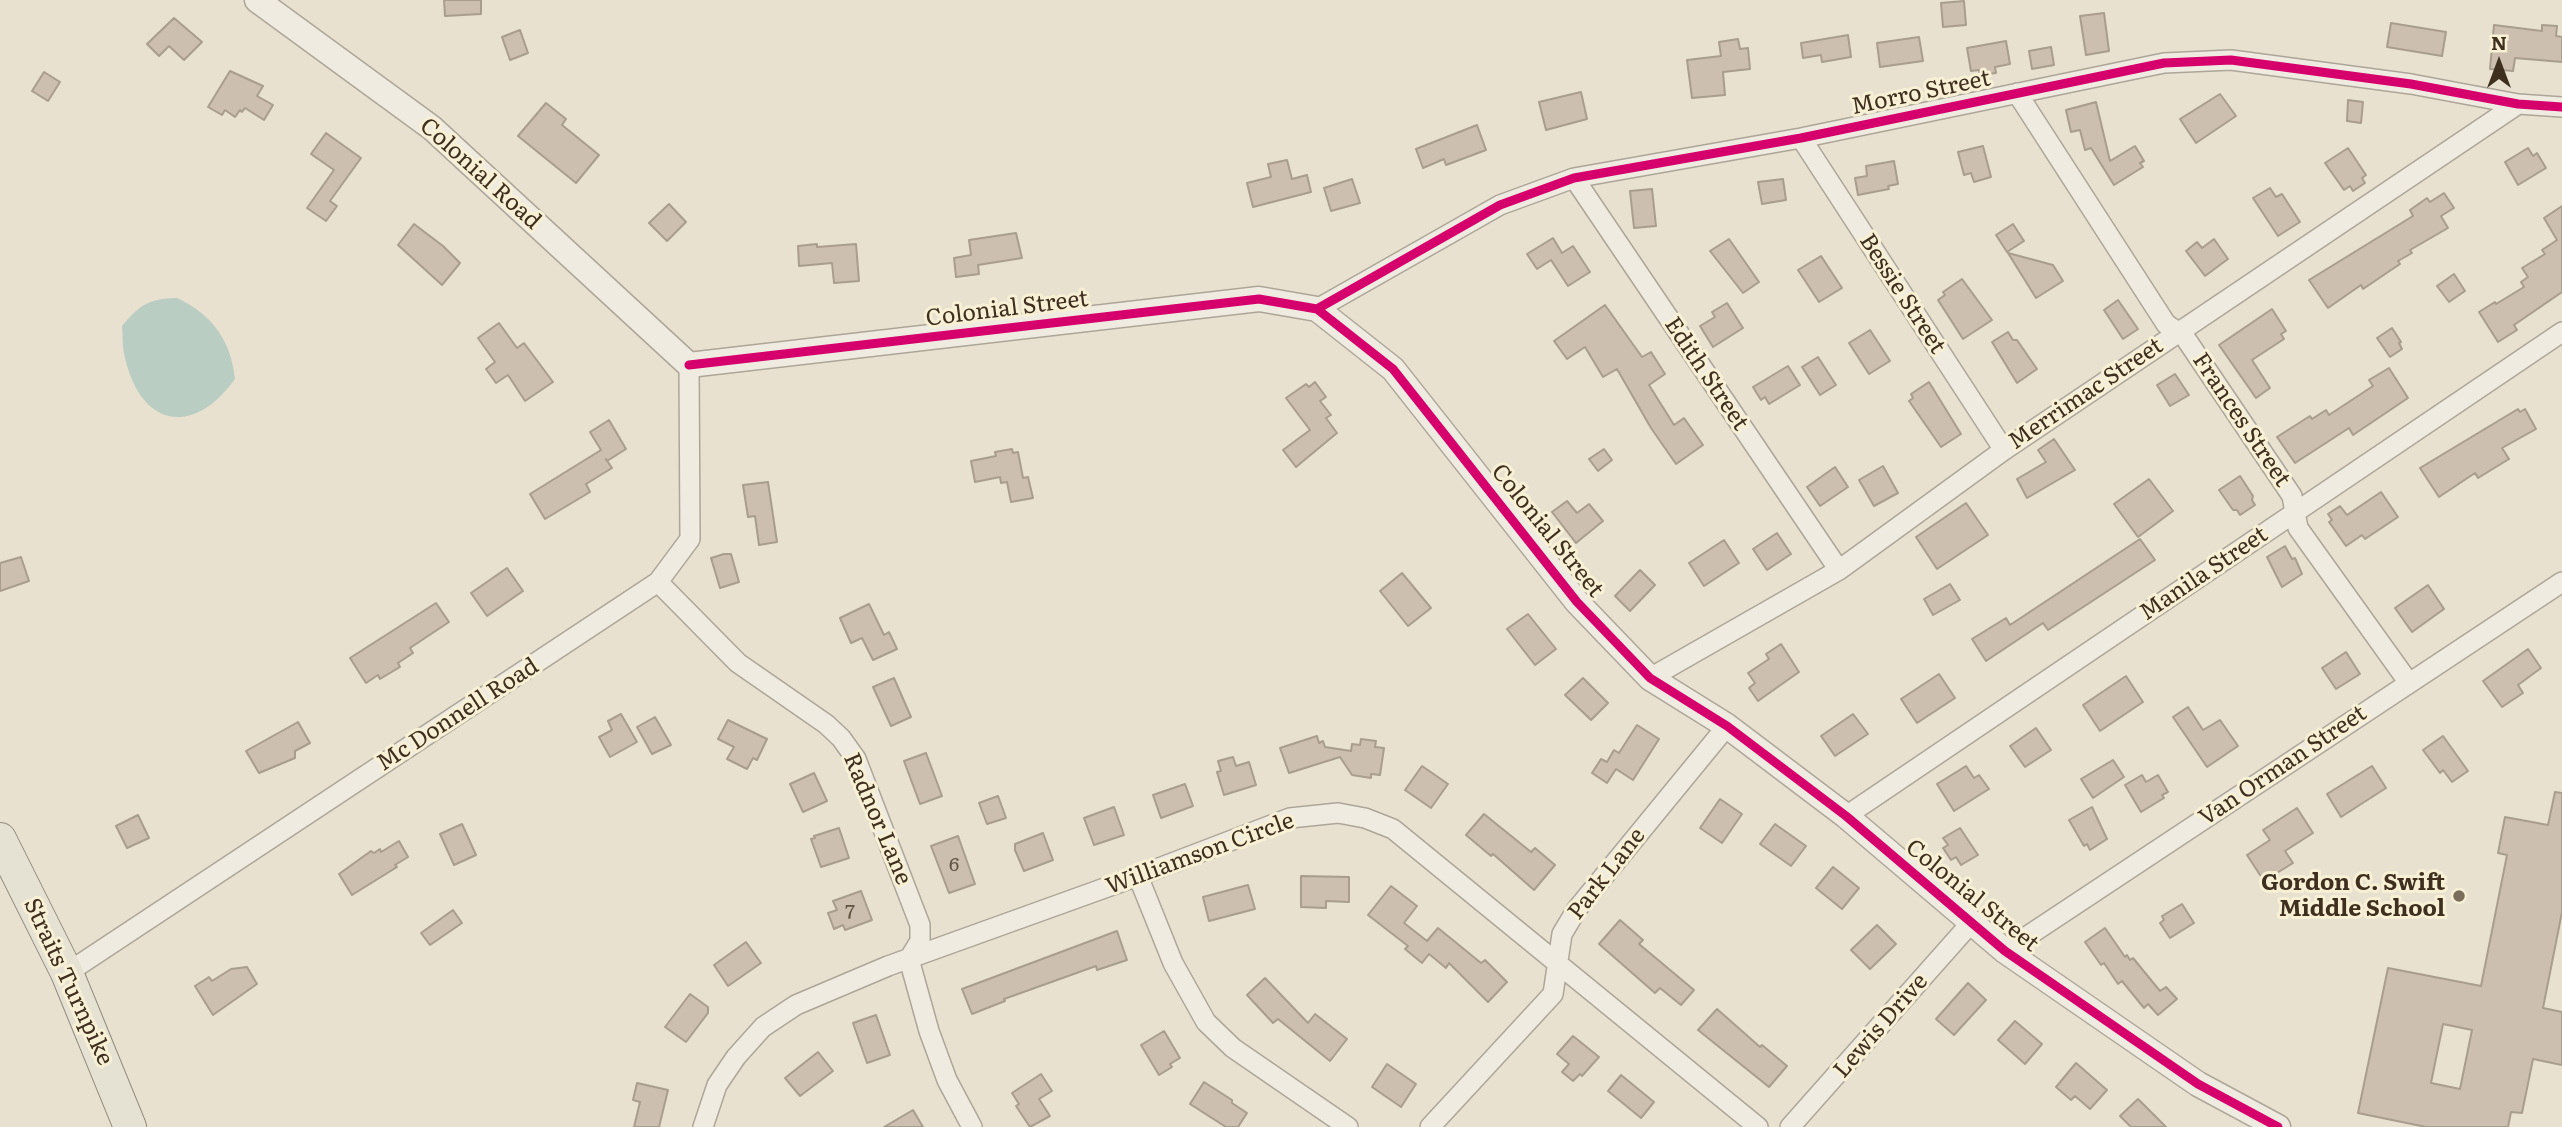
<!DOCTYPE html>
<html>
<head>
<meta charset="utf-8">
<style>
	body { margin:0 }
	#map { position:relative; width:2562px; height:1127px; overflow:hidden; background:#e8e1d0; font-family:Literata,serif }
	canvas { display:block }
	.north { position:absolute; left:2464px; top:28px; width:70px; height:70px; -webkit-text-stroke:5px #f8f0d5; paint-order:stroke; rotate:0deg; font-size:19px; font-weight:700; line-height:28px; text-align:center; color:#3e2f1e }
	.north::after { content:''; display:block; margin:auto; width:24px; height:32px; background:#3e2f1e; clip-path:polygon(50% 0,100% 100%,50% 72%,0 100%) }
</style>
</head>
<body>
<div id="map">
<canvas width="2562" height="1127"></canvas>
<div class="north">N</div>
</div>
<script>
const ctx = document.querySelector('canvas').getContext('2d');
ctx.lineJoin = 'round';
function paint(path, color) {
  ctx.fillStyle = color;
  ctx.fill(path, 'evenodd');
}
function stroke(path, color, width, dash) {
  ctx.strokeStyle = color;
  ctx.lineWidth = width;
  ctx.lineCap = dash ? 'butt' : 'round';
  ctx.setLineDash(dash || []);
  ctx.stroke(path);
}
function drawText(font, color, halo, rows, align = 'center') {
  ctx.font = font + ' Literata,serif';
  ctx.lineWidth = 6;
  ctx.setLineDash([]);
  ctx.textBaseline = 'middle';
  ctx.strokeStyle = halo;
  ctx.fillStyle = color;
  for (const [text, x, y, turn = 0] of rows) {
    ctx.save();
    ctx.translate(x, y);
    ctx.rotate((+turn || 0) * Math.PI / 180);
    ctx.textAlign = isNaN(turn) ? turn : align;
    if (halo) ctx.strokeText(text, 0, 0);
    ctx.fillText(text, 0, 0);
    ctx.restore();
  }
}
const water = new Path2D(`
	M177,298C213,315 231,341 235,379C191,440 138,425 124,353C122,344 123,334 122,326C141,304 148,299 177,298Z`);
const building = new Path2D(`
	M444,0H481V14L445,16Z
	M1964,1L1966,25L1943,27L1941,3Z
	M2104,13L2109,51L2086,55L2080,16Z
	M174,18L202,42L184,60L169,46L159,56L147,44Z
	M2391,23L2446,32L2442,56L2387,47Z
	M2494,25L2542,31V25L2557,26L2556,36L2562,37V62L2515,58L2513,71L2490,69Z
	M520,30L528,53L510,60L502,37Z
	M1848,35L1851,57L1822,62L1821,55L1803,58L1801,43Z
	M1919,37L1923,61L1880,67L1877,43Z
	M1738,39L1740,49L1748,48L1750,69L1723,72L1725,95L1692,98L1687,60L1721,56L1719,42Z
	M2006,41L2010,64L1995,67L1996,73L1980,75L1979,70L1971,71L1967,48Z
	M2051,47L2054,65L2032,69L2029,51Z
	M230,71L263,86L257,96L273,105L264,120L245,108L242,112L240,110L235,117L225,110L222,115L208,107Z
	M44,72L60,82L48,101L32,91Z
	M1581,92L1587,119L1546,130L1539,102Z
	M2220,94L2236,116L2196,143L2180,119Z
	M2348,100L2363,102L2361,123L2347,121Z
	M2096,102L2110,161L2135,146L2144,161L2140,163L2143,167L2114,185L2091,148L2085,150L2080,130L2071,132L2066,110Z
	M546,103L566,119L562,125L599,155L576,183L518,136Z
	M1477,125L1486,150L1446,165L1444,159L1423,168L1416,149Z
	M326,133L361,158L330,201L337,206L326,221L307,208L334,170L311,154Z
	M1983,146L1991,177L1974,182L1971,173L1964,175L1958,152Z
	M2348,148L2366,175L2362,178L2365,183L2353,191L2350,186L2344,190L2325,163Z
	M2528,148L2533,156L2537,153L2546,168L2518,185L2505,162Z
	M1287,160L1292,179L1307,175L1311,192L1253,207L1247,183L1271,177L1268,164Z
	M1894,161L1898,184L1888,186L1889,189L1858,195L1855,178L1867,176L1866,166Z
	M1352,179L1360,203L1331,211L1324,188Z
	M1783,179L1786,200L1762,204L1758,182Z
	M2270,188L2276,197L2282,194L2300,222L2278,236L2253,198Z
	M1652,189L1656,226L1634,228L1630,191Z
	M2444,193L2454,208L2441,216L2448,228L2410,250L2412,253L2398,261L2400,264L2363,289L2361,285L2328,308L2309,280L2413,216L2410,210L2427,198L2430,202Z
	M669,204L686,222L667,241L649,223Z
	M2562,206V292L2514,325L2517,330L2498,342L2479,312L2495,302L2496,304L2524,287L2521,282L2528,277L2522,268L2545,254L2542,250L2557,240L2544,218Z
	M414,224L443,246L460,263L442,285L398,245Z
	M2013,224L2024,241L2007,252L1996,235Z
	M1016,233L1022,258L978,265L979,274L956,277L954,258L971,255L969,240Z
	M1553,238L1562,253L1573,246L1590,272L1568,286L1551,260L1537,269L1527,254Z
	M1729,239L1759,282L1743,293L1710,251Z
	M2214,239L2228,259L2205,276L2186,251L2197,242L2202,248Z
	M817,244V247L856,244L859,281L834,283L832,263L799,266L798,246Z
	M2008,253L2053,265L2063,281L2036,298Z
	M1821,256L1842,288L1819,302L1798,270Z
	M2454,274L2465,291L2449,302L2437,286Z
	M1962,279L1992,320L1963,339L1938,300L1945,295L1943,292Z
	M2118,300L2138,329L2123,339L2104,310Z
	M1727,303L1743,328L1713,347L1700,326L1715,317L1712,312Z
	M1605,305L1642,357L1651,352L1665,374L1649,385L1674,425L1684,418L1703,445L1676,464L1651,428L1617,369L1603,377L1585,347L1567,359L1554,341Z
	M2272,309L2286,331L2281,334L2284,339L2252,360L2270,388L2256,398L2219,345Z
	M499,323L517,348L524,343L553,382L525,401L508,375L496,383L486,369L495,362L478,338Z
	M2392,328L2401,342L2399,343L2402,349L2390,357L2377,338Z
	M1870,330L1890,361L1869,374L1849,343Z
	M2008,332L2013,340H2017L2037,369L2017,383L1992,342Z
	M1818,357L1836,385L1820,395L1802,367Z
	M1788,366L1800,385L1769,404L1765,397L1761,400L1753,387Z
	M2389,368L2408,398L2353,435L2349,428L2295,463L2277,437L2310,416L2312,419L2326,410L2329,415L2373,386L2369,380Z
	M2175,374L2189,395L2170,406L2157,385Z
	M1315,382L1326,397L1320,401L1331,415L1326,418L1337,433L1296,467L1283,450L1310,430L1286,398L1306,384L1309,387Z
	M1929,382L1961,434L1941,447L1909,401L1913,398L1911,394Z
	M2518,409L2520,412L2525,409L2536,429L2502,448L2509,459L2478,478L2475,473L2439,497L2420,468Z
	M609,420L626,449L607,461L606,459L612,468L586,484L590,492L545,519L530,494L601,450L590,432Z
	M2054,439L2075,470L2027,498L2017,479L2046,462L2038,450Z
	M1012,449L1013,453L1018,452L1023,478L1028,477L1033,498L1011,502L1007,482L1001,483L1000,477L975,482L971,461L996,456L995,452Z
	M1604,449L1612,460L1598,471L1589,459Z
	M1883,466L1898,493L1874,506L1859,480Z
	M1835,467L1848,487L1820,506L1807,487Z
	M2240,476L2253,496L2252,500L2255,505L2240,515L2237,510H2233L2219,490Z
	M2149,479L2173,511L2138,537L2114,504Z
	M768,482L777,542L759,545L755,516L748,517L743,485Z
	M2381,492L2398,517L2365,539L2362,535L2346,546L2329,522L2332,520L2328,514L2340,506L2347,515Z
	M1567,501L1577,513L1589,504L1603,521L1576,543L1552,512Z
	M1966,503L1988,535L1937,569L1916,537Z
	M1777,533L1791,554L1767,570L1753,549Z
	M2140,539L2155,560L2048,630L2043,623L1986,661L1972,639L2006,618L2010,625Z
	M1724,540L1739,563L1704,586L1689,563Z
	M2285,546L2292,559L2295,558L2302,574L2282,587L2267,557Z
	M724,554H731L739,582L720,588L711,558Z
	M21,557L29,581L0,591V563Z
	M507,568L523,591L487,616L471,593Z
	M1640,570L1655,585L1630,611L1615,596Z
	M1402,573L1431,608L1408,626L1380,591Z
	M1950,584L1960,600L1933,615L1924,599Z
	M2428,585L2444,609L2412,632L2395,608Z
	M436,603L449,622L410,648L413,653L398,663L400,667L380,679L378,675L366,683L350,658Z
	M869,604L884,635L889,632L897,649L873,660L862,638L851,643L840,618Z
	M1528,614L1556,649L1535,665L1507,629Z
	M1781,644L1799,672L1758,701L1749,688L1755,683L1748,673L1769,659L1766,654Z
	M2528,649L2541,668L2518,685L2523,693L2502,707L2483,681Z
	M2346,652L2360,674L2336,689L2322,668Z
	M1939,674L1955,698L1917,723L1901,699Z
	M2126,676L2143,702L2100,731L2083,705Z
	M894,678L911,717L891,726L873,687Z
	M1583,678L1608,703L1591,720L1565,695Z
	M2188,707L2203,730L2220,720L2238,746L2207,767L2173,717Z
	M621,714L637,742L610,757L599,737L612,730L608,721Z
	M1853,714L1868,734L1835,756L1821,736Z
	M655,717L671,745L652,754L637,727Z
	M728,720L767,739L757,760L753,758L747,769L727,759L734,747L718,739Z
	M298,722L310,743L295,751V758L259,773L246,751Z
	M1637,725L1659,739L1633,780L1616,769L1607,783L1592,773L1601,759L1607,762L1614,750L1619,753Z
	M2036,728L2051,750L2025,767L2010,746Z
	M1317,736L1319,743L1323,741L1325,747L1351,751L1352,744L1360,745L1361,739L1376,741L1375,747L1384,748L1380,775L1371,774V778L1352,775L1340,757L1289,773L1280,748Z
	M2443,736L2468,771L2452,782L2443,770L2440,773L2423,750Z
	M926,753L942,796L920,804L904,761Z
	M1233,757L1236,766L1249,762L1256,785L1224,795L1217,772L1221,771L1218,761Z
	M2113,760L2124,777L2093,798L2081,779Z
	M1422,766L1448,784L1431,808L1405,790Z
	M1966,766L1974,778L1979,775L1989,789L1954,811L1937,784Z
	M2372,766L2386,788L2341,817L2327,794Z
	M814,773L827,801L803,812L790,784Z
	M2142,775L2146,782L2158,775L2168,792L2162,795L2164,798L2141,812L2125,785Z
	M1185,784L1193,806L1161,818L1153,795Z
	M2555,792L2562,793V912L2543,1008L2562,1012V1065L2533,1059L2522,1113L2511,1112L2508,1127H2426L2358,1113L2388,968L2481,986L2507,855L2498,853L2505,817L2548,825ZM2443,1024L2472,1030L2460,1089L2431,1083Z
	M998,796L1006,818L987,824L979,803Z
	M1720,799L1742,814L1722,843L1700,828Z
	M1114,807L1124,835L1094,845L1084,818Z
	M2092,807L2107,839L2090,850L2087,844L2084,846L2069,820Z
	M2297,808L2313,833L2285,851L2293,863L2264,881L2247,855L2270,840L2263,830Z
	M1484,814L1531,852L1535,848L1555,865L1534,890L1493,854L1491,856L1466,835Z
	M138,815L149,838L127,848L116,826Z
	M462,824L476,855L454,865L440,834Z
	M1775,824L1806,846L1791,866L1760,844Z
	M839,828L849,858L821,867L811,839L815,838L814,836Z
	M1960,828L1978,855L1961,865L1956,857L1951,860L1943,848L1948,845L1943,838Z
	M1043,833L1053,860L1024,871L1015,850V844Z
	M958,836L975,884L949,893L931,846Z
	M399,841L408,857L395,865L397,867L352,895L339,874L371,851L374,853L380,849L381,852Z
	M1833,867L1859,888L1842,909L1816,888Z
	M1301,876L1349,877V902L1326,901V908L1301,907Z
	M1248,885L1255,909L1209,921L1203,897Z
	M1391,886L1417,906L1404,923L1427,941L1438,928L1481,963L1485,960L1507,982L1488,1002L1449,963L1446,968L1429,954L1422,963L1405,949L1408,946L1368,915Z
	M861,891L872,920L845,930L843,925L834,929L828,913L837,910L833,901Z
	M2182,904L2194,923L2170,938L2160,923L2164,920L2162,916Z
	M453,910L462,923L430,945L421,933Z
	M1620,920L1643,940L1639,944L1694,990L1681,1005L1660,988L1655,993L1599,944Z
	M1877,925L1896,944L1870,969L1851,950Z
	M2105,928L2125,957L2127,955L2130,960L2133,958L2160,991L2166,987L2177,999L2158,1015L2148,1004L2144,1008L2122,981L2118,984L2104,963L2101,965L2085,942Z
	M1117,931L1127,960L1097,970L1096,966L1004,999L1005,1001L972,1014L962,989Z
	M746,942L761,963L728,986L714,965Z
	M247,967L257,984L213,1015L195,986L209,977L212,981L231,969Z
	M1265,978L1308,1023L1315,1014L1347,1039L1330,1061L1278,1019L1273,1023L1247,995Z
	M1968,983L1986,1000L1954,1035L1936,1019Z
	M690,994L708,1007V1013L686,1042L665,1027Z
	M1717,1009L1760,1047L1762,1045L1787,1066L1769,1087L1698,1030Z
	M876,1015L890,1055L867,1063L853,1023Z
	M2015,1021L2042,1044L2025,1064L1998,1040Z
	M1164,1031L1180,1058L1170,1064L1172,1067L1159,1075L1141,1045Z
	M1573,1036L1599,1057L1582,1076L1580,1074L1573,1081L1562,1072L1569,1064L1557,1054Z
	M818,1052L833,1071L800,1096L785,1078Z
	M2076,1063L2107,1090L2090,1109L2075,1096L2071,1100L2056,1087Z
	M1387,1064L1416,1084L1401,1107L1372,1087Z
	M1041,1074L1052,1091L1039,1099L1050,1116L1030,1127L1016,1106L1019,1104L1012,1093Z
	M1621,1075L1654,1102L1641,1118L1608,1091Z
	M1204,1082L1232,1100V1103L1247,1113L1238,1127H1226L1190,1104Z
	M637,1083L668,1090L659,1127H634L640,1102L633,1100Z
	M2138,1099L2166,1127H2131L2120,1116Z
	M913,1110L923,1127H884Z`);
const minor = new Path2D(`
	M2017,93L2166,324L2184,336L2292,496L2298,528L2409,683
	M1801,138L2004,450
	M1574,178L1839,570
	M1317,309L1500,205L1574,178L1801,138L2164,63L2231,60L2411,84L2518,104L2562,107
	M658,582L738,663L826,724L841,738L856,759L920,925V941L909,959L929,1031L947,1080L972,1127
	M1650,678L1839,570L2004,450L2518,104
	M1846,816L2562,332
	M1138,876L1173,963L1206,1022L1233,1048L1348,1127
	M2005,951L2562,582
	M67,973L658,582L690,539L689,365
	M703,1127L717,1085L736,1057L763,1027L796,1005L888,966L1138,876L1290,818L1338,813L1365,818L1393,829L1758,1127
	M1430,1127L1553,994L1562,934L1577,909L1727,726
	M1790,1127L1971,923`);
const tertiary = new Path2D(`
	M257,0L432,128L689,365L1259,299L1317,309L1393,369L1577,602L1650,678L1727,726L1846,816L2005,951L2198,1084L2278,1127`);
const primary = new Path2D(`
	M0,839L67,973L130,1127`);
const cycleway = new Path2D(`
	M1317,309L1500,205L1574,178L1801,138L2164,63L2231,60L2411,84L2518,104L2562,107
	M689,365L1259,299L1317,309L1393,369L1577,602L1650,678L1727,726L1846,816L2005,951L2198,1084L2278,1127`);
const markers = [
	[2459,896,7,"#7a6d5c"]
];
const numberNames = [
	["6",954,865],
	["7",850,912]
];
const streetNames = [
	["Morro Street",1921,93,-12],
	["Colonial Road",480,174,42],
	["Bessie Street",1902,294,57],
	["Colonial Street",1007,309,-7],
	["Edith Street",1706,374,56],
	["Merrimac Street",2086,394,-34],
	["Frances Street",2241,420,56],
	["Colonial Street",1547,531,51],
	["Manila Street",2204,574,-34],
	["Mc Donnell Road",458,715,-33],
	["Van Orman Street",2283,766,-34],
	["Radnor Lane",877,819,67],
	["Williamson Circle",1200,854,-20],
	["Park Lane",1607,874,-52],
	["Colonial Street",1972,896,39],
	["Straits Turnpike",68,982,65],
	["Lewis Drive",1881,1026,-49]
];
const poiNames = [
	["Gordon C. Swift",2445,883],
	["Middle School",2445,909]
];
paint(water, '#bacdc3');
paint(building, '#ccbfb0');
stroke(building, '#a99d8e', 2);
stroke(minor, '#ada698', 22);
stroke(tertiary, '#ada698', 27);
stroke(primary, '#938b7f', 34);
stroke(minor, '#efebe1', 19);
stroke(tertiary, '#efebe1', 24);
stroke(primary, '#e6e2d3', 32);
stroke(cycleway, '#d6006c', 9);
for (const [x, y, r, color] of markers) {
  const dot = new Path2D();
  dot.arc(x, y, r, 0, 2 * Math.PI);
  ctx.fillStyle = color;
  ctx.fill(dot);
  stroke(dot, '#f8f0d5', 2.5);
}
drawText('19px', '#625342', null, numberNames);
drawText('23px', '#3e2f1e', '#f8f0d5', streetNames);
drawText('bold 23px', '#3e2f1e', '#f8f0d5', poiNames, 'right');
</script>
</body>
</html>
